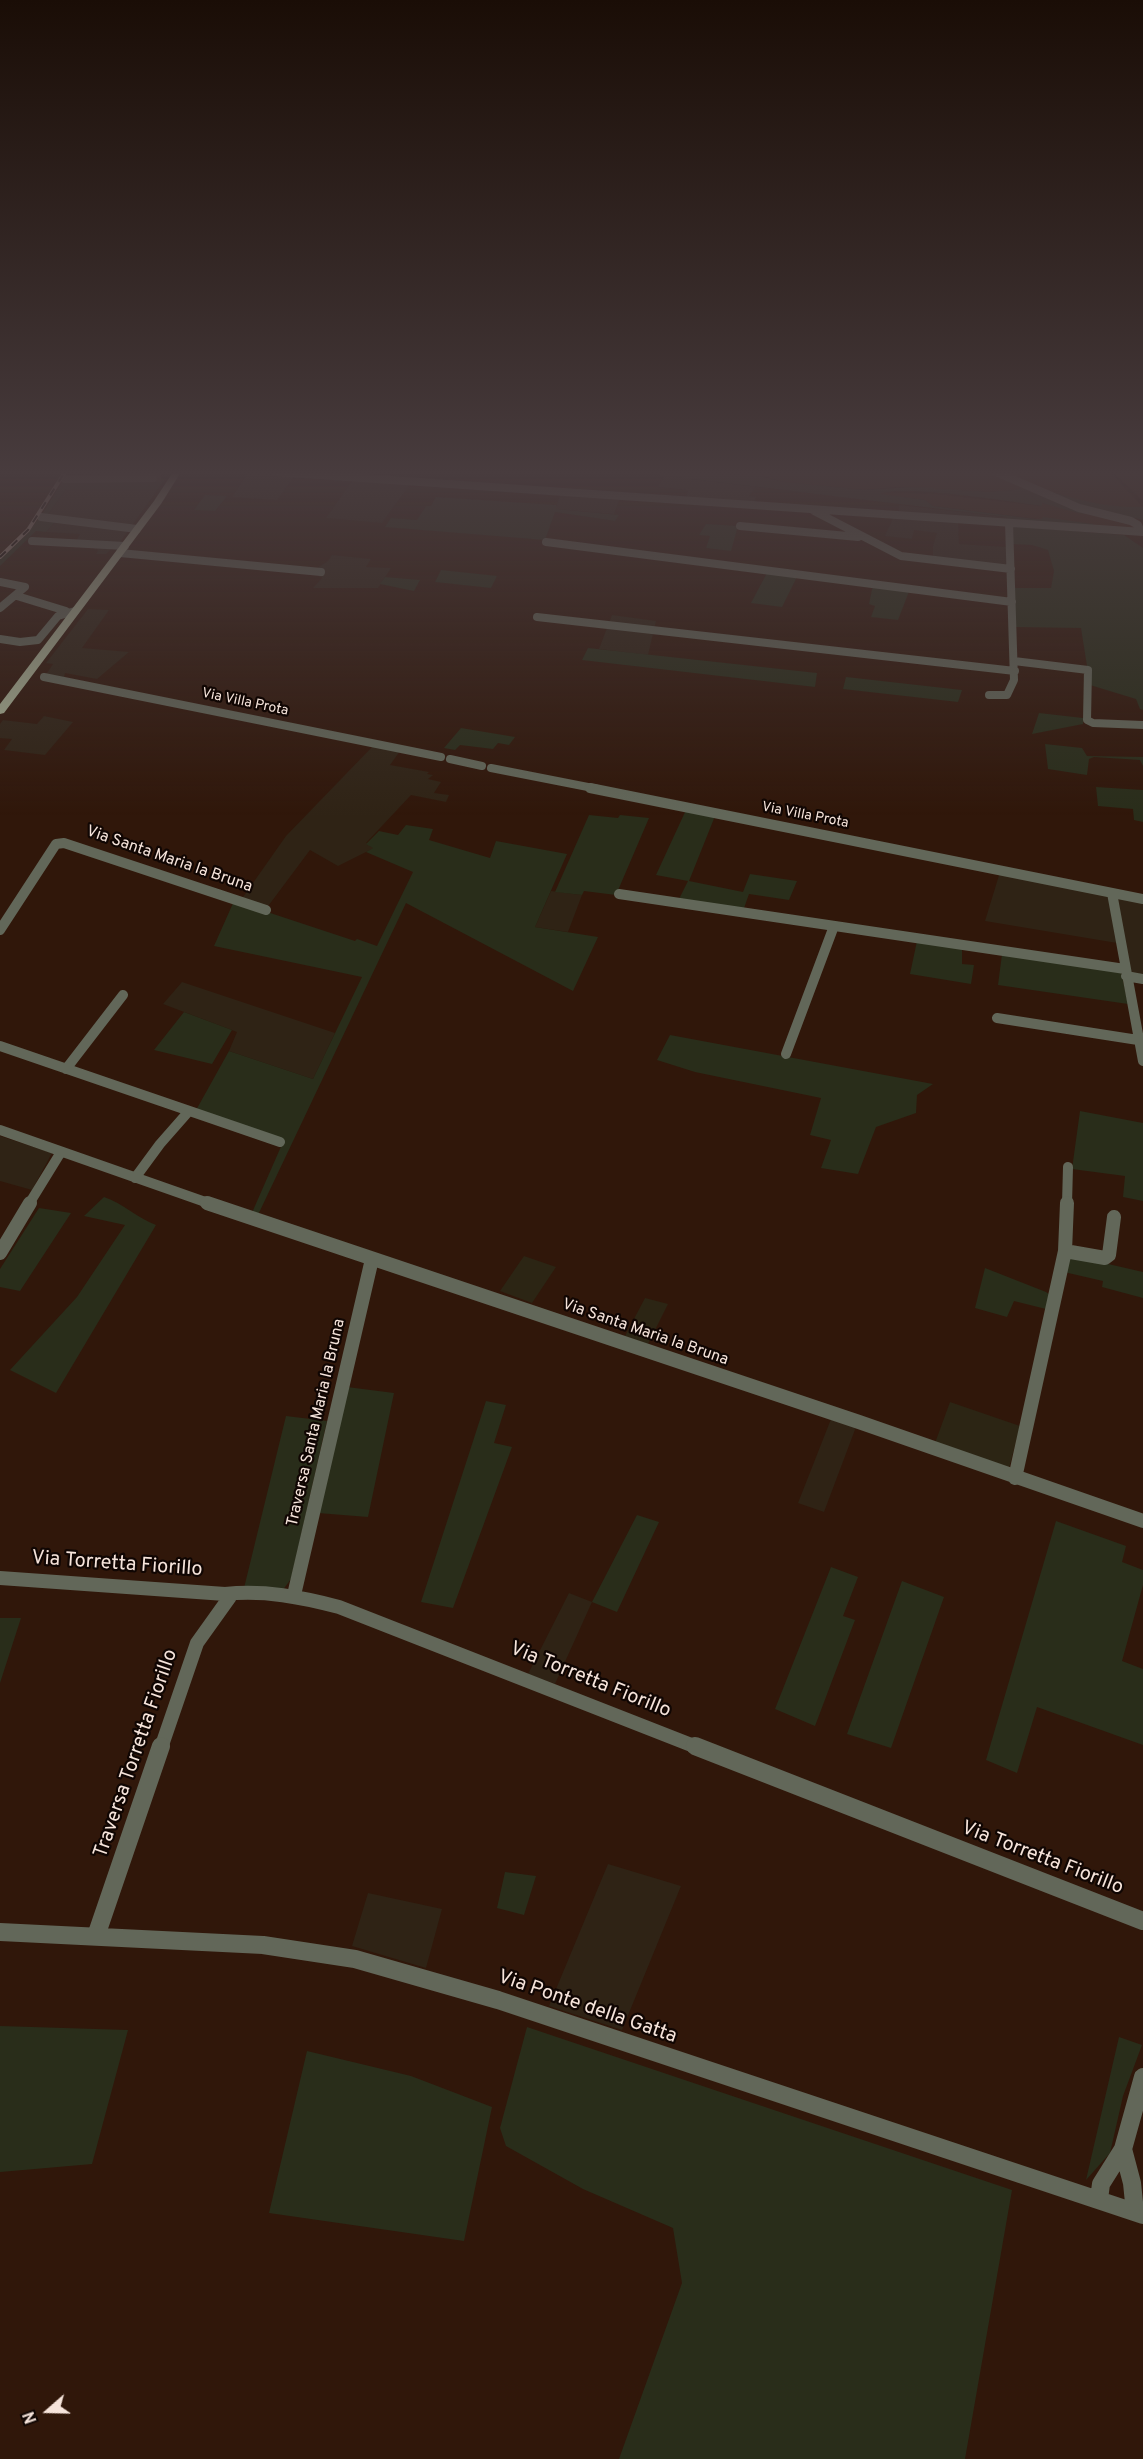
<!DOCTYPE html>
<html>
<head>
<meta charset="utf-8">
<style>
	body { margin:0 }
	#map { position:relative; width:1143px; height:2459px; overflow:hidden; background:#30170a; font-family:Overpass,sans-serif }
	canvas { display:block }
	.north { position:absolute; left:18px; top:2381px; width:60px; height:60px; -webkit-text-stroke:4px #100603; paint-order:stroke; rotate:250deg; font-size:16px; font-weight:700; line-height:24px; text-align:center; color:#f6e4db }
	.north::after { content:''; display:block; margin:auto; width:21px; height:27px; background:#f6e4db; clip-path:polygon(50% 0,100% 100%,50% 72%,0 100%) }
</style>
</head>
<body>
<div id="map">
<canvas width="1143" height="2459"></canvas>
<div class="north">N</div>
</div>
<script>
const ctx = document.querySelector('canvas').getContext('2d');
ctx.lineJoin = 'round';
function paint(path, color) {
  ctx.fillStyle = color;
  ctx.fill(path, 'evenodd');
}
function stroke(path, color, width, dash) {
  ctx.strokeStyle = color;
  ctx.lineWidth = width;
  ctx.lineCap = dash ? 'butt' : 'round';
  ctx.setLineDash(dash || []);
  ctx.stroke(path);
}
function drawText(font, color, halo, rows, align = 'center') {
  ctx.font = font + ' Overpass,sans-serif';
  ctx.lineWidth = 4.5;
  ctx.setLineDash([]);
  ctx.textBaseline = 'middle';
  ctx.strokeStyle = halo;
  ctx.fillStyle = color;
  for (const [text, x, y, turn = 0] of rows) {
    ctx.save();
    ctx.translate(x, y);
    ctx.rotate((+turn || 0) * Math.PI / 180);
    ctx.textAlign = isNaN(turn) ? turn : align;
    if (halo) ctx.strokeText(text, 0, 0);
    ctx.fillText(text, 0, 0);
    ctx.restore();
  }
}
const commercial = new Path2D(`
	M248,473L294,476L277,500L232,497Z
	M665,476L756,487L749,496L756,497L754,503L686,498L688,490L658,487Z
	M353,480L410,484L382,523L326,518Z
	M66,489H158L118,545H115L106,554H96L98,550L94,549L97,545L76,541L80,534L46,532L56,521L47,516Z
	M561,494L620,498L614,514L555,509Z
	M899,505L1006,517L1007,520L899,513Z
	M893,518L958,522L959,544L1006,547L1008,568L933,561V546L937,533L914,530L912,539L885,536Z
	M332,555L371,559L366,567L391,568L378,588H313L322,578L311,572L328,561Z
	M88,609L109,610L82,648L129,652L97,679L65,673L64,678L45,676L53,664L46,663Z
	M612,615L656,621L648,655L599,649Z
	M44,716L73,722L45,755L4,750L12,739L0,738V724L3,720L37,724Z
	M373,746L400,751L390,765L429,772L427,774L433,775L428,779L441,782L434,793L449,795L446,802L411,795L366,843L374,848L338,866L310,850L266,909L241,900L286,836Z
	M1000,872L1108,894L1117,943L985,921Z
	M551,891L582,895L568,932L535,927Z
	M1115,895L1143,901V977L1130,975Z
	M182,982L335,1033L313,1079L229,1051L237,1032L163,1004Z
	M0,1136L52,1153L32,1190L0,1181Z
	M831,1419L856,1427L824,1512L798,1503Z
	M569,1593L592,1602L555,1684L528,1674Z
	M608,1864L681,1886L622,2030L549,2006Z
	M368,1893L442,1909L426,1968L352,1946Z`);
const built = new Path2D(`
	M699,472H1110L1143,507L1126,509L1089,504L1032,486L1015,490L988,492L897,487L864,490L784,482L763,476Z
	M1113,472H1143V501Z
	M882,492L936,494L1042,506V503L1050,504L1129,523L1137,529L1093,526L933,506L925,500L883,495L880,494Z`);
const education = new Path2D(`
	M524,1256L556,1267L532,1303L500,1291Z
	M645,1298L668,1304L648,1344L625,1336Z
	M950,1402L1020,1426L1009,1468L935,1443Z`);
const green = new Path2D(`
	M636,472L753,475L784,482L864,490L912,487L988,492L1015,490L1024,487L1096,515L1078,513L1042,503V506C1012,502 902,484 880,494L925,500L933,506L1036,519H1042L1043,517L1093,524V526L1007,520L1006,517Z
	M64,479H165L158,489H66L47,516H41Z
	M1032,486C1072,498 1102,508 1143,507V520L1092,509Z
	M205,495L227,496L215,511L194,510Z
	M436,497L556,505V509L619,515L615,521L555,512L545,540L385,527L391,518L417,520L426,506H431Z
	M39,518L56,521L46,532L36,531L0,566V559L26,535Z
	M706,524L738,526L731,551L706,548L710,536L699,535Z
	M1011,526L1124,535L1143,548V710L1140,709L1136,699L1090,685L1081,628L1014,627L1013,588H1051L1054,571L1048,550L1032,545L1010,544Z
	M441,570L497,576L491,588L435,582Z
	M768,571L798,575L782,607L751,603Z
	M385,577L420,580L414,591L380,584Z
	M873,585L910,589L898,620L871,617L875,606L869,604Z
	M588,648L817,673L815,687L582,660Z
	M846,677L962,690L958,702L843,689Z
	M1039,713L1083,718V724L1032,734Z
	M461,728L515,737L509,745L498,743L493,749L460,745L455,750L444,748Z
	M1045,744L1082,748L1087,756L1143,757V766L1140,760L1094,757L1089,759L1087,775L1048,769Z
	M1096,787L1143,790V822L1134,820L1133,809L1098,806Z
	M686,810L715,816L689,881L743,892L750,874L797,881L789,900L749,894L743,911L678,901L688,881L656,875Z
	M589,815L618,818L620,815L649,818L616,895L584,891L582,895L555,892Z
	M406,825L433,829L429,840L490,858L496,841L567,854L535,927L598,937L573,991L406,903L257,1217L251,1215L283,1142L195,1112L229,1051L313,1079L362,977L214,946L234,901L355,941L357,939L377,946L413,872L366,852L373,848L366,844L379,831L398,835Z
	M917,941L962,948V964L974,965L971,984L910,974Z
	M1002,954L1121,971L1128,1004L998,985Z
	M184,1012L232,1030L212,1064L154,1050Z
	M670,1035L933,1084L917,1095L916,1113L876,1127L858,1174L821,1168L831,1140L810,1135L821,1098L695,1072L657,1060Z
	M1080,1111L1143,1123V1201L1123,1197L1125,1176L1072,1169Z
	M104,1197C123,1203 137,1218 156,1225L56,1393L10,1370L77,1297L125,1225L84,1216Z
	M39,1208L71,1213L20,1291L0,1287V1269Z
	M1069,1255L1143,1272V1298L1102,1287L1103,1281L1064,1272Z
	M985,1268L1046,1292L1050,1295V1310L1014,1301L1007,1317L975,1308Z
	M347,1387L394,1393L368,1517L318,1513Z
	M486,1401L506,1405L494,1443L512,1447L453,1608L421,1602Z
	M286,1416L327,1421L291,1579L282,1591L244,1588Z
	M637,1515L659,1522L617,1612L592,1602Z
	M1056,1521L1126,1546L1122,1562L1143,1570V1585L1122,1661L1143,1669V1745L1037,1707L1017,1773L986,1760Z
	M831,1567L858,1577L843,1616L855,1620L815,1726L775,1709Z
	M902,1581L944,1597L891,1748L847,1734Z
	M0,1618H21L0,1683Z
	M505,1872L536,1876L524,1915L497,1908Z
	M0,2026L128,2030L92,2164L0,2172Z
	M527,2027L1012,2190L965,2459H619L682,2283L673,2228L583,2189L506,2146L500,2128Z
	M1119,2037L1142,2045L1123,2096L1110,2153L1086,2180Z
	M307,2051L411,2076L492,2107L464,2241L269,2213Z`);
const minorTunnel = new Path2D(`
	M153,478H165`);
const minorFar3 = new Path2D(`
	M275,472L1143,532
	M996,472L1079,508L1131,521L1138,525L1141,532
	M65,479L153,478
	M814,511L901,556L1011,569
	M41,517L137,529
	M740,526L858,537
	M32,541L125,546
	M546,542L1012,602
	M120,553L321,572
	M0,582L25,587L0,608
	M17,596L66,611
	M537,617L1015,671
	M0,639L20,642L38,640L58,616L75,611
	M1014,661L1088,670L1087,720L1093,723L1143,725
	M44,677L441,757
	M989,695H1007L1014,680L1009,523
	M450,759L482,766
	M491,768L598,789`);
const minorFar2 = new Path2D(`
	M590,788L1143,899
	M1112,893L1143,1061
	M619,894L1125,969
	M0,930L56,844L64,843L266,910
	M1126,976L1143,979
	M997,1018L1138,1040
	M0,1046L280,1142
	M786,1054L834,926
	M66,1069L123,995
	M0,1130L211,1204
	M135,1178L160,1144L189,1111
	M29,1204L61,1152
	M1067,1204L1068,1167`);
const minorFar1 = new Path2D(`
	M207,1203L859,1422L1143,1521
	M1065,1251L1105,1258L1109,1255L1114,1217
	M0,1253L30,1203
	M1015,1478L1065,1251L1067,1203
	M0,1578L225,1594C265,1590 301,1597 339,1607L699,1748
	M294,1595L372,1259
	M161,1748L197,1643L232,1594`);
const minor = new Path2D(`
	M695,1746L1143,1921
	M0,1932L263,1945L355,1959L498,2000L1143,2215
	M96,1936L161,1746
	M1123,2149L1143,2077
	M1099,2199L1101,2184L1123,2149L1132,2183L1135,2212`);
const major = new Path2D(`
	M173,472H181L161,504L4,713L0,714V704L154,501Z`);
const rail = new Path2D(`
	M0,557L28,530L65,472`);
const farStreetnames = [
	["Via Villa Prota",245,703,12],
	["Via Villa Prota",805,816,11]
];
const streetNames = [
	["Via Santa Maria la Bruna",169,860,19],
	["Via Santa Maria la Bruna",645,1333,19],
	["Traversa Santa Maria la Bruna",317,1423,-77]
];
const nearStreetnames = [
	["Via Torretta Fiorillo",117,1565,4],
	["Via Torretta Fiorillo",590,1681,22],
	["Traversa Torretta Fiorillo",137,1754,-71],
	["Via Torretta Fiorillo",1042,1859,21],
	["Via Ponte della Gatta",587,2008,19]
];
paint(commercial, '#2f2315');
paint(built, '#3c1d0b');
paint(education, '#2c2514');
paint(green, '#292d1a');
stroke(minorTunnel, '#4e3629', 8, [8, 4]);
stroke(minorFar3, '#626759', 8);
stroke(minorFar2, '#626759', 10);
stroke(minorFar1, '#626759', 14);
stroke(minor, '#626759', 18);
paint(major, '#a7b093');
stroke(rail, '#a59186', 4);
stroke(rail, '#100603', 2, [8]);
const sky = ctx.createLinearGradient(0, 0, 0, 816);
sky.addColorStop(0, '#1a0d06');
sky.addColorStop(0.58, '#483c3e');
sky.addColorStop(1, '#483c3e00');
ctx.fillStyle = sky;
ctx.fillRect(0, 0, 1143, 816);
drawText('14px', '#f6e4db', '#100603', farStreetnames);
drawText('16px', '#f6e4db', '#100603', streetNames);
drawText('20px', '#f6e4db', '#100603', nearStreetnames);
</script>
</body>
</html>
